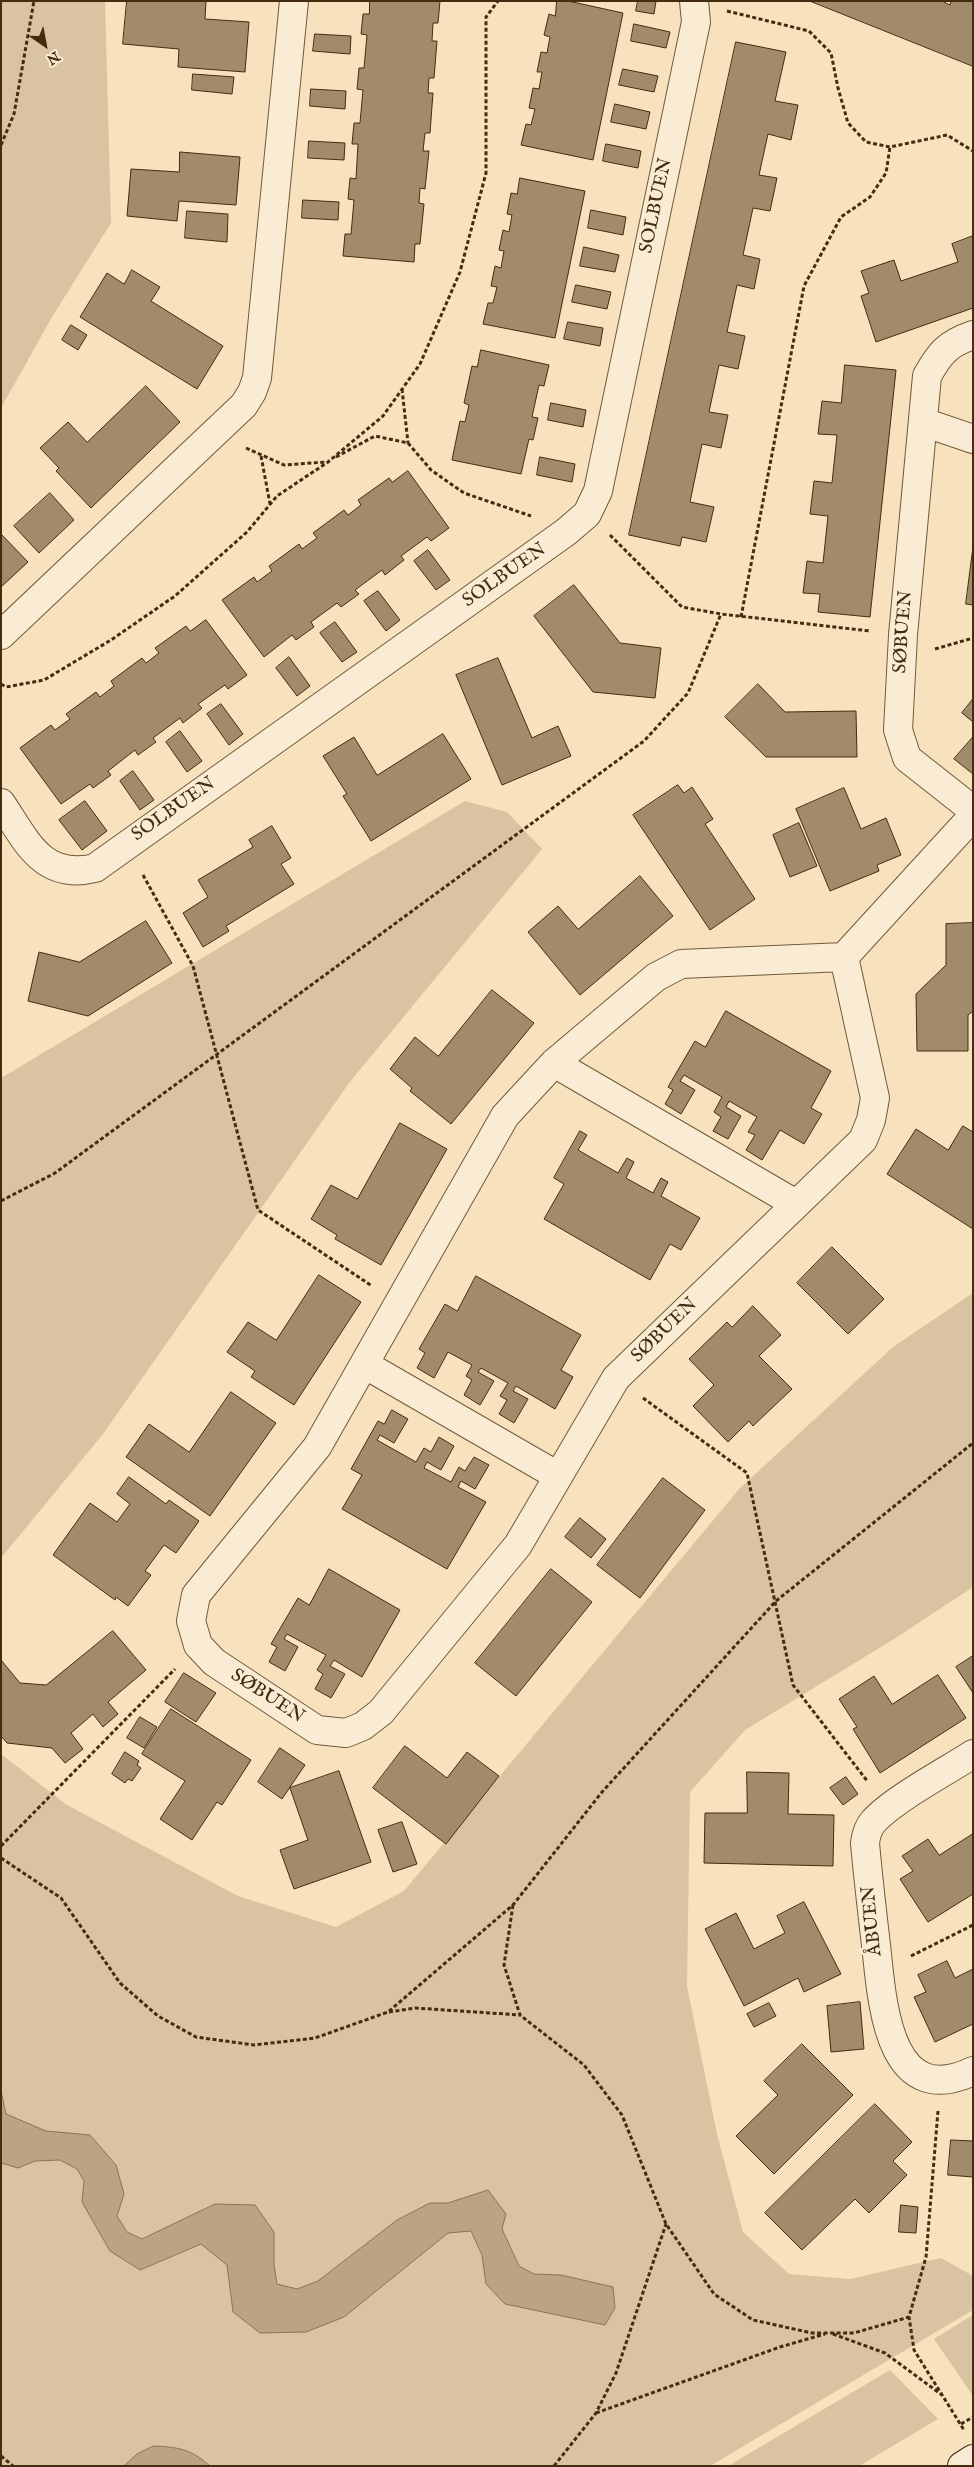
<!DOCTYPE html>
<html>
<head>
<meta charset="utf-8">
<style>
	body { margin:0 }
	#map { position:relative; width:974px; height:2467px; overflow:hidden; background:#f7e2bd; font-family:"IM FELL English",serif }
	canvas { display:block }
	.frame { position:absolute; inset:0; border:2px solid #442c10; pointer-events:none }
	.north { position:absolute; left:20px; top:20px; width:50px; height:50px; -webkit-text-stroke:4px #faecd4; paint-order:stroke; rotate:147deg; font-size:14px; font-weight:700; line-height:20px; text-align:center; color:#442c10 }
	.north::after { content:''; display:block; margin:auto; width:18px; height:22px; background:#442c10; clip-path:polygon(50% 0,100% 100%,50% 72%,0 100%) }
</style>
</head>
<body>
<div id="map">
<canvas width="974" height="2467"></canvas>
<div class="frame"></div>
<div class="north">N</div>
</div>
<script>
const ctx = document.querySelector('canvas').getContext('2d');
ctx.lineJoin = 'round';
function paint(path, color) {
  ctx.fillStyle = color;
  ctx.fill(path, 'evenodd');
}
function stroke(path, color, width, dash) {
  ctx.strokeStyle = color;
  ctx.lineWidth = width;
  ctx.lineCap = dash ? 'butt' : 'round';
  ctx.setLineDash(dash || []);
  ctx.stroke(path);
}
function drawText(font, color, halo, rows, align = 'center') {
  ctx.font = font + ' "IM FELL English",serif';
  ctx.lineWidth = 5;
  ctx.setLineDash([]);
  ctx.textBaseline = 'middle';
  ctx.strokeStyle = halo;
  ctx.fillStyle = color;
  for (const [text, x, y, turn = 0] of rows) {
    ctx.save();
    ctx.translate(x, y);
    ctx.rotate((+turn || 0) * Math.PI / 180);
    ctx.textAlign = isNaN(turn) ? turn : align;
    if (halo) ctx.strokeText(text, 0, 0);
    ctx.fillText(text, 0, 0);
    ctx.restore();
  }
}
const green = new Path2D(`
	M1,1H105L111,223L52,317L1,408Z
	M465,801L507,812L542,849L349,1083L103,1434L1,1558V1078Z
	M973,1293V1587L894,1639L745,1730L690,1792L687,1986L717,2134L743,2232L789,2274L850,2279L941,2258L973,2276V2310L710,2466H1V1754L67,1805L238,1896L336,1927L404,1891L740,1488L893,1347Z
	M973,2315V2396L934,2339Z
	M890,2370L938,2419L859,2466H728Z`);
const water = new Path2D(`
	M1,2091L6,2114L46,2131L90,2135L116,2165L124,2194L117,2216L127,2232L142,2239L215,2204L255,2205L274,2232V2265L277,2284L297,2289L318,2281L397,2220L430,2203H448L488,2190L506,2214L502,2229L519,2266L534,2274L561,2275L613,2287L615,2308L605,2325L505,2304L486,2284L482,2255L471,2231L448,2233L344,2317L306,2332L260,2333L233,2312L227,2265L201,2244L140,2270L110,2251L82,2202L84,2181L77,2169L60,2160L35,2161L18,2168L1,2163Z
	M154,2446C178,2447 191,2449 210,2466H124L137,2454Z`);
const building = new Path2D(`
	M127,1H206L205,19L249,22L245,72L178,67L179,49L123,44Z
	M370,1H440L438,23H433L432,41H437L434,78H429L428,93H433L430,133H425L423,151H429L425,189L420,188L419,203L424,204L420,244H415L414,262L343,256L345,234H351L354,200L348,199L350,178L356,179L358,144H352L354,123H360L363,90L357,89L359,68H364L367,35L361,34L363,14H369Z
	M557,1H568L623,13L593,160L521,145L526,124L531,125L535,109L529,108L533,88L539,89L542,72H537L541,52L547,53L550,37L544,35L549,14L555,16Z
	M638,1H656L654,14L636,11Z
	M810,1H942L950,5L951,1H973V66Z
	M634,24L670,32L666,48L631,41Z
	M315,34L351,36L350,54L313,51Z
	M736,42L786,52L775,101L798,105L791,140L768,134L759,175L777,178L770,211L753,208L743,255L760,259L754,289L737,285L727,332L745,336L738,369L719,365L709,412L728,415L721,448L702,444L690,502L714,507L706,542L682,537L680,546L629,535Z
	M623,69L658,76L654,92L619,85Z
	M193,74L234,77L232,94L192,90Z
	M311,89L346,91L345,109L310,106Z
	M615,104L650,112L646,129L611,122Z
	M309,141L345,143L344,160L308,158Z
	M606,144L641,151L638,168L603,161Z
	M180,152L240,157L236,205L179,201L177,221L127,216L131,169L179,172Z
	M520,178L585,191L555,338L483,324L488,303H493L497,287L491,286L495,266L501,268L504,251L499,250L503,230L509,232L512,215L507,214L511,193L517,194Z
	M303,200L339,202L338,220L302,218Z
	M591,210L626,217L623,235L588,228Z
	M187,211L228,214L227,242L185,238Z
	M973,236V308L876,342L861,296L869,293L861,271L894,260L901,281L958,262L952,244Z
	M584,247L619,255L615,272L580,266Z
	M132,270L160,287L151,301L223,346L197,389L80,317L107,273L124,284Z
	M576,285L611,292L607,309L572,302Z
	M568,322L603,328L600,346L564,339Z
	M71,325L87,335L78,350L62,340Z
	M481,350L549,365L544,386L539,385L532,417L538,418L533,440L529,439L521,474L452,460L460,421L465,422L469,405L464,403L472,366L477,367Z
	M845,365L896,370L870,617L818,612L820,594L803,593L807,561L823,563L828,516L810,514L814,481L832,483L837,435L818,434L822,401L841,403Z
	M146,386L180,422L91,508L56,471L59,468L40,448L68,422L87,442Z
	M551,403L586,410L583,427L548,420Z
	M540,457L575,464L572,482L537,475Z
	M408,471L449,528L431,541L427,537L401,556L404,560L385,575L382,570L355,590L359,594L341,607L337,603L311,622L314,627L296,640L292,635L264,657L222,600L254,577L257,582L272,571L269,566L299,544L302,549L317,538L313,533L344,510L348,515L361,505L358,500L389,478L392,482Z
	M50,493L74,520L39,553L14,526Z
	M1,534L28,562L1,587Z
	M973,547V605L966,604Z
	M428,550L450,580L436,590L414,561Z
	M574,585L620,643L661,648L655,698L593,692L534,616Z
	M378,591L400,620L386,631L364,601Z
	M206,620L247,675L228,689L225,685L198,704L202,708L183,723L180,718L153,738L156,742L138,755L135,750L108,771L111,775L93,788L90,784L61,804L20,748L51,725L55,730L70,719L66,714L96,692L100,697L114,686L111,681L142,658L146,663L159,653L155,648L186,626L190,631Z
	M335,622L357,652L342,662L320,633Z
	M289,657L310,686L297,696L276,668Z
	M498,658L532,738L558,726L571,756L502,785L456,675Z
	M758,684L785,712L856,711L857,757H766L725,717Z
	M973,699V722L962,713Z
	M221,704L243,734L229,745L207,714Z
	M180,731L202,761L187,772L166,742Z
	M443,734L471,779L371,841L343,796L347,794L323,756L354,737L377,775Z
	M973,737V774L954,759Z
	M133,771L154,800L140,810L120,781Z
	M678,785L684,793L692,787L713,819L705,824L755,899L710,930L633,815Z
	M844,788L861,829L886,818L901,855L877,865L879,871L830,891L796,809Z
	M85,801L107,831L82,850L59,820Z
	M799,823L817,866L790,877L773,835Z
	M272,826L291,858L281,864L294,884L226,926L229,931L203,947L183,913L208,897L198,880L253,847L249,840Z
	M640,876L673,916L580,995L528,932L558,906L578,929Z
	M146,921L172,963L88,1016L28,1001L39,952L79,962Z
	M973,923V1011L968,1015V1051H917L916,994L946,965V924Z
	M492,990L534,1023L451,1124L410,1091L412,1088L390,1069L415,1037L438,1056Z
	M726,1011L831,1071L811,1108L822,1114L804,1144L780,1130L762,1160L746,1150L755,1135L748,1132L757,1117L729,1101L726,1107L741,1116L728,1139L726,1138L713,1131L721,1117L714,1112L722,1097L684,1075L680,1081L695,1090L681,1114L665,1104L673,1090L668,1087L695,1041L705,1047Z
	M400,1123L447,1149L381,1265L335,1239L337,1235L311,1219L331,1185L357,1199Z
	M963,1126L973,1132V1229L887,1174L916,1129L948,1150Z
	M580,1131L587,1135L578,1150L618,1173L627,1158L634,1162L626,1178L653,1193L661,1178L668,1182L661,1196L700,1218L681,1250L670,1244L650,1280L544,1219L564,1184L554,1178Z
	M832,1247L884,1299L848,1334L797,1283Z
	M319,1275L361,1302L294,1405L251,1377L255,1371L227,1352L248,1322L276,1340Z
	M476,1276L581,1335L561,1370L573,1377L555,1409L516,1386L513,1391L528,1399L514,1423L499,1414L507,1400L500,1396L508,1383L481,1368L478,1372L494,1381L480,1405L464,1395L472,1380L466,1376L472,1365L448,1352L434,1378L417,1368L425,1353L419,1349L445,1304L457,1311Z
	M753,1306L781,1335L759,1356L792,1389L753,1426L749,1421L728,1442L693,1406L714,1385L689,1359L727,1322L732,1327Z
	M231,1392L276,1423L210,1516L126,1457L149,1424L189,1452Z
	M392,1410L408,1419L394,1443L380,1435L377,1440L416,1462L424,1448L431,1452L439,1437L454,1446L441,1470L427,1462L424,1468L451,1482L459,1467L465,1471L474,1457L489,1465L475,1489L461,1481L458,1487L486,1502L447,1569L342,1509L362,1475L351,1469L378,1421L384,1424Z
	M129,1477L166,1504L169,1500L199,1521L176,1553L164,1545L145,1571L151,1575L128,1606L116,1597L115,1600L53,1555L90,1503L117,1522L130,1504L117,1494Z
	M663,1478L705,1510L640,1598L597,1565Z
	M580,1518L606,1539L591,1558L565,1537Z
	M329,1569L400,1610L362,1677L334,1660L330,1666L345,1674L331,1698L315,1689L323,1674L317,1670L326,1655L287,1634L284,1639L298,1647L285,1671L269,1662L277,1647L271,1644L298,1598L309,1605Z
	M551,1569L592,1602L516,1696L475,1663Z
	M113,1631L146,1670L108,1702L118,1714L103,1727L93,1714L71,1733L83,1749L65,1763L52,1748L7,1743L1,1736V1660L20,1683L46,1685Z
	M973,1656V1693L956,1667Z
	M184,1673L216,1693L196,1722L165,1702Z
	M938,1675L966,1718L880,1773L853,1729L857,1727L839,1699L874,1676L892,1704Z
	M171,1709L251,1760L222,1805L217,1802L192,1840L160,1819L185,1781L142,1754Z
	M140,1717L157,1727L144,1748L127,1738Z
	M405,1746L447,1778L467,1752L499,1776L446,1844L373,1788Z
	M280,1748L305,1765L282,1799L258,1782Z
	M125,1752L139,1761L137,1765L141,1768L132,1781L128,1779L125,1783L112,1774Z
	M339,1771L371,1862L294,1889L280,1850L308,1840L290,1788Z
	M747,1772L789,1773L788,1814L834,1815L833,1866L704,1863L705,1813H747Z
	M846,1777L858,1794L843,1805L830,1788Z
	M402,1822L417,1864L393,1872L378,1830Z
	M973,1834V1894L928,1922L900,1879L913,1871L902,1856L928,1839L939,1855Z
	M804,1902L841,1974L804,1992L798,1978L744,2006L705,1929L736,1913L754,1949L785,1933L777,1916Z
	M947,1961L955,1978L973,1969V2024L935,2042L914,1997L926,1992L918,1975Z
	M860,2002L864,2049L831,2052L827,2006Z
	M769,2003L776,2016L754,2027L747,2014Z
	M802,2044L853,2095L774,2174L736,2136L778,2095L764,2081Z
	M875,2104L912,2142L893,2161L907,2175L869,2213L855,2199L802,2250L765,2213Z
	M951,2140L973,2141V2177L948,2175Z
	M901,2205L918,2207L916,2233L899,2232Z`);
const path = new Path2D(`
	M727,11L809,31L831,53L838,88L848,123L866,142L890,147L947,135L973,151
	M1,145L14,114L34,1
	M402,389L408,443
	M246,448L284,465L326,462
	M261,456L270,504
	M336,457L375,436L408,443L431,470L464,493L531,516
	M610,535L682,607L721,614L870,631
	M741,617L804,286L841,217L870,197L886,173L890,147
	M935,649L973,638
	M1,684L6,687L44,680L111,640L175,596L247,532L277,496L328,462L383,416L420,364L460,272L486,173V17L498,1
	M143,875L193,966L258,1210L372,1286
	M1,1201L55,1173L644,741L688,693L721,614
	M643,1398L747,1473L793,1685L868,1782
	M1,1846L175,1669
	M1,1858L61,1898L120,1983L158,2016L196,2037L254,2045L315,2038L388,2012L513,1905L602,1792L776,1601L973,1443
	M513,1905L504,1965L520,2015L584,2065L622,2115L666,2224L714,2294L753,2320L812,2333H854L909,2317
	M911,1956L973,1925
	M389,2012L415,2008L520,2015
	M938,2111L926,2257L909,2317L914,2350L964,2430
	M833,2334L885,2353L942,2395
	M596,2413L780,2347L825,2334
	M961,2424L973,2417
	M1,2456L13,2466
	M554,2466L596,2413L616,2373L666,2224`);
const street = new Path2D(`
	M973,335C947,344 940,353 927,376L903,635L898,730L907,758L973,810
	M923,422L973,439
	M1,635L244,405L252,392L257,378L294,1
	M1,803C26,840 42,881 95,868L566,532L587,514L598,491L696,22L694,1
	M844,957L875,1098L871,1120L863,1140L616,1378L518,1545L381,1712L363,1726L346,1733L317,1730L214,1662L198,1645L191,1621L196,1595L317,1447L505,1116L554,1063L656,977L681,964L844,957L973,816
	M554,1063L796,1204
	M364,1364L558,1476
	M973,1754C947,1771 892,1800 873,1822C868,1828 866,1835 865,1843C868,1877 872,1911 876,1945C882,1999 887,2112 973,2071`);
const secondary = new Path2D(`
	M962,2466L973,2459`);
const streetNames = [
	["SOLBUEN",657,206,-78],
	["SOLBUEN",505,576,-35],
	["SØBUEN",904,632,-86],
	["SOLBUEN",174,810,-35],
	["SØBUEN",665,1331,-44],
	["SØBUEN",267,1697,33],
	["ÅBUEN",873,1921,-96]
];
paint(green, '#d9c3a0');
paint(water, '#baa482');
stroke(water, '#8b7454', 1);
paint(building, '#a18b6a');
stroke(building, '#442c10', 1);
stroke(street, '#715a3b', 30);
stroke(secondary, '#442c10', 30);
stroke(path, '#442c10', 3, [4, 2.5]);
stroke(street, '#faecd4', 28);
stroke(secondary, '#faecd4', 28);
drawText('19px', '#442c10', '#faecd4', streetNames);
</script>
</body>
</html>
